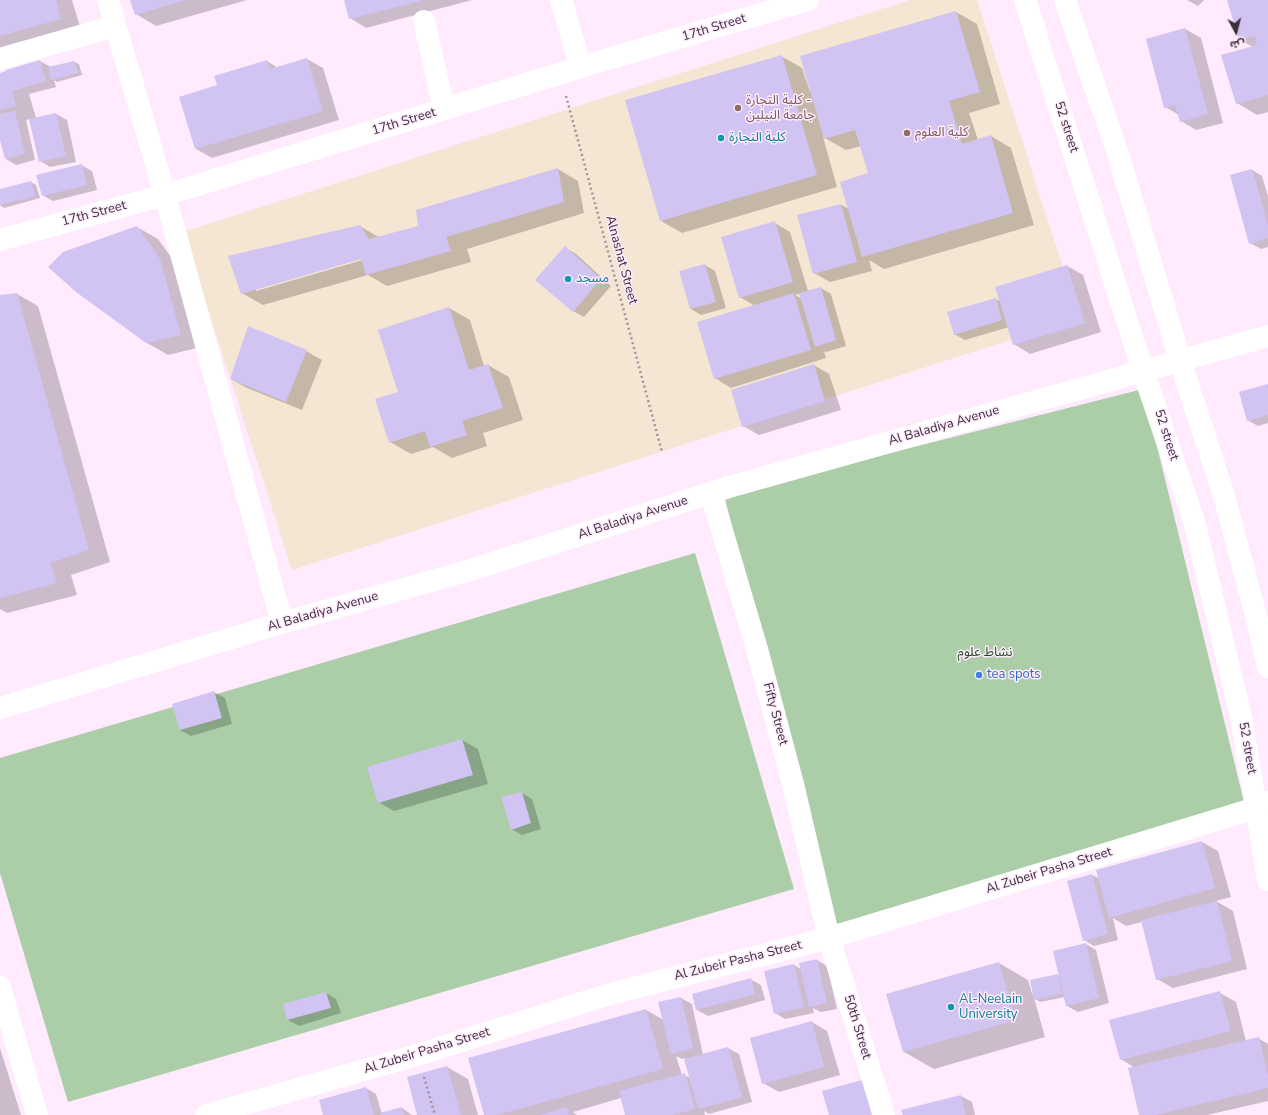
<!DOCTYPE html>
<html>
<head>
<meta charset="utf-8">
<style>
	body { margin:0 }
	#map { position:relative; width:1268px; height:1115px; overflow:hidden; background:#ffeafe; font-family:"Nunito Sans","Noto Sans Arabic",sans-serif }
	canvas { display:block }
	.north { position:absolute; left:1216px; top:12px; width:40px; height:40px; -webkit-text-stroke:3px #ffeafe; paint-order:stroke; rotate:173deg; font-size:11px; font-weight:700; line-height:16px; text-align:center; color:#383037 }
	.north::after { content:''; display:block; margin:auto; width:14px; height:18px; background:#383037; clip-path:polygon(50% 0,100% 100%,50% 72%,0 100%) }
</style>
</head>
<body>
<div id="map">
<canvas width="1268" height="1115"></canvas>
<div class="north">ش</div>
</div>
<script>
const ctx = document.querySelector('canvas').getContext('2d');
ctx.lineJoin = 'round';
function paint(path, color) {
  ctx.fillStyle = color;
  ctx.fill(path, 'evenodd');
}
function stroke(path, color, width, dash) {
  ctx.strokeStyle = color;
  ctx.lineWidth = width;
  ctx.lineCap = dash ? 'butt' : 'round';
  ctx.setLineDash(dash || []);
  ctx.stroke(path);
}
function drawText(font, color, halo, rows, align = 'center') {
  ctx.font = font + ' "Nunito Sans","Noto Sans Arabic",sans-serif';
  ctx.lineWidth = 3;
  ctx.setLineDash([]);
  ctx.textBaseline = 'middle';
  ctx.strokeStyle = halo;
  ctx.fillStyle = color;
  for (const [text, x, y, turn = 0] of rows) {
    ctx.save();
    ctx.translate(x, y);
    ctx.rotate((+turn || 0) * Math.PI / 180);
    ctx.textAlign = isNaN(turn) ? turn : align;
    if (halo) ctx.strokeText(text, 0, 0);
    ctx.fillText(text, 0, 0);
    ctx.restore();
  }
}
const education = new Path2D(`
	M910,0H977L1079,318L292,570L183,232Z`);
const green = new Path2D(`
	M1143,389L1244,802L831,926L724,495Z
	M695,553L794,889L68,1102L0,873V758Z`);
const shadow = new Path2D(`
	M0,0H72L81,30L0,53Z
	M132,0H247L156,26L136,14Z
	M345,0H472L366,28L350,18Z
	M1187,0H1204L1198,6Z
	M1228,0H1268V112L1257,115L1237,103L1253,47L1240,40Z
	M956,12L977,24L1000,104L969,113L978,140L991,136L1011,148L1034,225L884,269L869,260L872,271L830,282L814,273L841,205L849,209L869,174L861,146L846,150L823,137L837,187L682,233L661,221L781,56L802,68L810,92Z
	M1185,29L1201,38L1223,123L1196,130L1181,121L1179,115L1165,107Z
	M307,59L323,68L339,120L212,158L196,149L181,97L218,86L267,61L278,68Z
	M40,61L51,67L74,62L79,64L82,75L57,82L54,80L56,87L29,94L36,118L56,114L67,120L76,162L50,167L40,161L30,119L26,120L35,160L16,165L6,159L0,136V74Z
	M81,165L92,171L97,190L53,201L42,195Z
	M558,169L578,181L584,213L467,249L471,262L387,286L368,275L263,305L242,293L360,226L380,238L419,227ZM366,257V259L256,291V289Z
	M1252,170L1262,176L1268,196V247L1261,249L1250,243Z
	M31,182L36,185L40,198L4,208L0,205V190Z
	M775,223L790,232L808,291L821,288L831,294L846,346L826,352L824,351L826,358L731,388L715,378L755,306L740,297ZM801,293L802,299L795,295Z
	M137,227L158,239L181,271L201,347L168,355L147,343Z
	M566,248L576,254L611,286L584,317L573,311Z
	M705,265L715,271L726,308L701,315L691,309Z
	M1067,266L1083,275L1101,332L1030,354L1014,344L1009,327L965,340L954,334L996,299L1001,302Z
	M17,294L38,306L110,562L71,575L77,595L7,613L0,609V296Z
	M449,308L470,320L484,366L488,365L509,377L523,420L483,433L487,446L452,458L433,447L411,454L390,442L400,393Z
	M306,351L322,360L302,410L247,388L231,379Z
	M814,365L829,374L841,410L759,435L743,426Z
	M1268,385V423L1258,426L1247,420Z
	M214,692L225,698L232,724L191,736L180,730Z
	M462,740L478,749L488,784L394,811L378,802Z
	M522,793L532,799L541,829L522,835L511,829Z
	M1202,842L1218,851L1231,897L1216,901L1233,911L1247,969L1173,988L1157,979L1142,922L1126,926L1113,918L1118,940L1094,946L1084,940L1092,875L1100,879Z
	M1086,944L1096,950L1109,1003L1078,1012L1067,1006L1065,997L1040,1002L1034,998L1045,1037L934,1069L904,1052L888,995L999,963L1028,980L1032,994L1034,993L1058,975L1060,977Z
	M817,960L827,966L837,1009L821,1012L813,1008L814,1013L785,1019L775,1013L765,972L794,965L801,969Z
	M750,979L761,985L765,1000L708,1016L697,1010L693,995Z
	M326,993L336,999L341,1013L299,1026L288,1020Z
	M1220,993L1236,1002L1246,1041L1258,1038L1268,1044V1101L1207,1115H1140L1135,1068L1121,1059Z
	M681,998L692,1004L703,1055L728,1048L739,1054L752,1102L709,1114L704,1111L705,1115H626L621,1098L573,1112L577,1115H485L469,1059L646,1010L664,1020L660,1003ZM676,1056L682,1059L685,1058L690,1078L685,1075H682Z
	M812,1022L827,1031L840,1075L779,1092L763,1083Z
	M0,1048L21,1115H0Z
	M447,1067L468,1079L478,1115H418Z
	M366,1088L376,1094L382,1114L402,1108L412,1115H324Z
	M961,1096L972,1102L975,1115H904Z`);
const building = new Path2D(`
	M0,0H56L61,19L0,36Z
	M130,0H185L135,15Z
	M344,0H421V1L349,19Z
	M1227,0H1268V95L1236,104L1221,55L1257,45L1255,36L1239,40Z
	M956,11L980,92L949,101L962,144L991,135L1013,213L862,257L840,182L868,173L855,130L824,139L800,56Z
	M1185,28L1208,114L1180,122L1175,105L1164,108L1146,39Z
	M782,55L817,175L660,221L625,100Z
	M307,58L323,111L195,149L179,97L217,85L214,76L267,60L270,69Z
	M40,60L46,81L12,91L16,106L0,110V73L6,71V70Z
	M74,61L78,73L51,80L48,67Z
	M15,111L25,154L5,159L0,140V114Z
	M56,113L66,156L39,162L29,119Z
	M82,164L87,185L42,196L36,175Z
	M558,168L564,202L446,237L451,251L366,275L361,259L241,294L228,256L360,225L369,239L418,226L416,210Z
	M1252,169L1268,225V238L1249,244L1230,175Z
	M31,181L35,196L0,205V189Z
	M841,204L857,262L813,274L797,215Z
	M775,221L793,282L739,298L721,237Z
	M137,226L160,259L181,335L146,343L76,292L48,267L63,252Z
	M565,246L601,279L573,312L535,280Z
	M705,264L716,302L690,309L679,271Z
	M1067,265L1085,323L1013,345L995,287Z
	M821,287L836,340L815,347L799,293Z
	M17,293L89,550L50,563L57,583L0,598V295Z
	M794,293L811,350L714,379L697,322Z
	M996,298L1002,320L954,335L947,312Z
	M449,307L469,370L488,364L503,408L462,421L467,435L430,447L425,431L389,443L375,399L398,392L378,330Z
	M248,326L307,350L286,402L230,379Z
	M814,364L825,401L742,427L731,390Z
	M1268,384V415L1247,421L1239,392Z
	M214,691L222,718L180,730L172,704Z
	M462,739L473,775L378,803L367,767Z
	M522,792L531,823L511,830L501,797Z
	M1202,841L1215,888L1109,918L1096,870Z
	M1092,874L1108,934L1083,941L1067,881Z
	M1217,901L1232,961L1156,980L1141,920Z
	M1086,943L1099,998L1066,1006L1053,951Z
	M817,959L827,1003L809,1007L799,963Z
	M999,962L1016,1020L903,1052L886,994Z
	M794,964L804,1007L774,1014L764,971Z
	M1058,974L1062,994L1034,1000L1030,980Z
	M751,978L755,994L696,1010L692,994Z
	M1220,991L1231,1031L1120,1060L1109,1020Z
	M326,992L331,1008L287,1020L283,1004Z
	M681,997L693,1048L671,1054L658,1002Z
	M646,1009L663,1069L497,1115H484L468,1058Z
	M812,1021L824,1067L762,1084L750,1038Z
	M1259,1037L1268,1076V1088L1155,1115H1139L1128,1068Z
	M728,1047L742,1097L698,1109L684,1059Z
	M447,1066L461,1115H417L407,1077Z
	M685,1073L695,1109L673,1115H625L619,1091Z
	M862,1080L872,1115H829L822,1091Z
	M366,1087L374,1115H323L319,1100Z
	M961,1095L966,1115H903L901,1110Z
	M402,1107L404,1115H381L380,1113Z
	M566,1107L569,1115H540Z`);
const path = new Path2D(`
	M566,96L662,452
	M424,1077L435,1115`);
const minor = new Path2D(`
	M108,0L165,195L282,623
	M561,0L581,67
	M1025,0L1143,371L1194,521L1242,721L1268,880
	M1065,0L1118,154L1188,386L1223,492L1255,612L1268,667
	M424,21L444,109
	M0,59L115,26
	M0,240L165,195L581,67L808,0
	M711,493L757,649L793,784L829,938L884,1115
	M0,708L282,623L474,569L729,487L1268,336
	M0,987L37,1115
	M206,1115L417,1055L610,994L829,938L1256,808L1268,802`);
const markers = [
	[738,108,4,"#8d6e63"],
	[907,133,4,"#8d6e63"],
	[721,138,4,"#0f9aa8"],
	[568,279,4,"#0f9aa8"],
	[979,675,4,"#3f7fe0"],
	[951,1007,4,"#0f9aa8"]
];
const streetNames = [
	["17th Street",714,28,-17],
	["17th Street",404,122,-17],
	["52 street",1066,127,72],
	["17th Street",94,214,-15],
	["Alnashat Street",621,260,75],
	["Al Baladiya Avenue",944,426,-16],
	["52 street",1166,435,72],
	["Al Baladiya Avenue",633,518,-18],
	["Al Baladiya Avenue",323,612,-16],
	["Fifty Street",775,714,75],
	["52 street",1247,748,80],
	["Al Zubeir Pasha Street",1049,871,-17],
	["Al Zubeir Pasha Street",738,961,-14],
	["50th Street",857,1027,73],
	["Al Zubeir Pasha Street",427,1051,-17]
];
const educationNames = [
	["كلية التجارة -",746,101],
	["جامعة النيلين",746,116],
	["كلية العلوم",915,133]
];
const cultureNames = [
	["كلية التجارة",729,138],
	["مسجد",576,279],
	["Al-Neelain",959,1000],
	["University",959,1015]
];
const parkNames = [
	["نشاط علوم",985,653]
];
const shopNames = [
	["tea spots",987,675]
];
paint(education, '#f5e5d3');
paint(green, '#abcea8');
paint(shadow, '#0003');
paint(building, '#d1c3f2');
stroke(path, '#a192a0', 2.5, [2, 3]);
stroke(minor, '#fff', 22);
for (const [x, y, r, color] of markers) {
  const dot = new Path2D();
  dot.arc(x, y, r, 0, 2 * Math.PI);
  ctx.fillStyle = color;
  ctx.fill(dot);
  stroke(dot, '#ffeafe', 1.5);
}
drawText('13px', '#383037', '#ffeafe', streetNames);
drawText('13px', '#785e54', '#ffeafe', educationNames, 'left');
drawText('13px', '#0d838f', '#ffeafe', cultureNames, 'left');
drawText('13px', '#21511f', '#ffeafe', parkNames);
drawText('13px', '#366cbe', '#ffeafe', shopNames, 'left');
</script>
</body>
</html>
